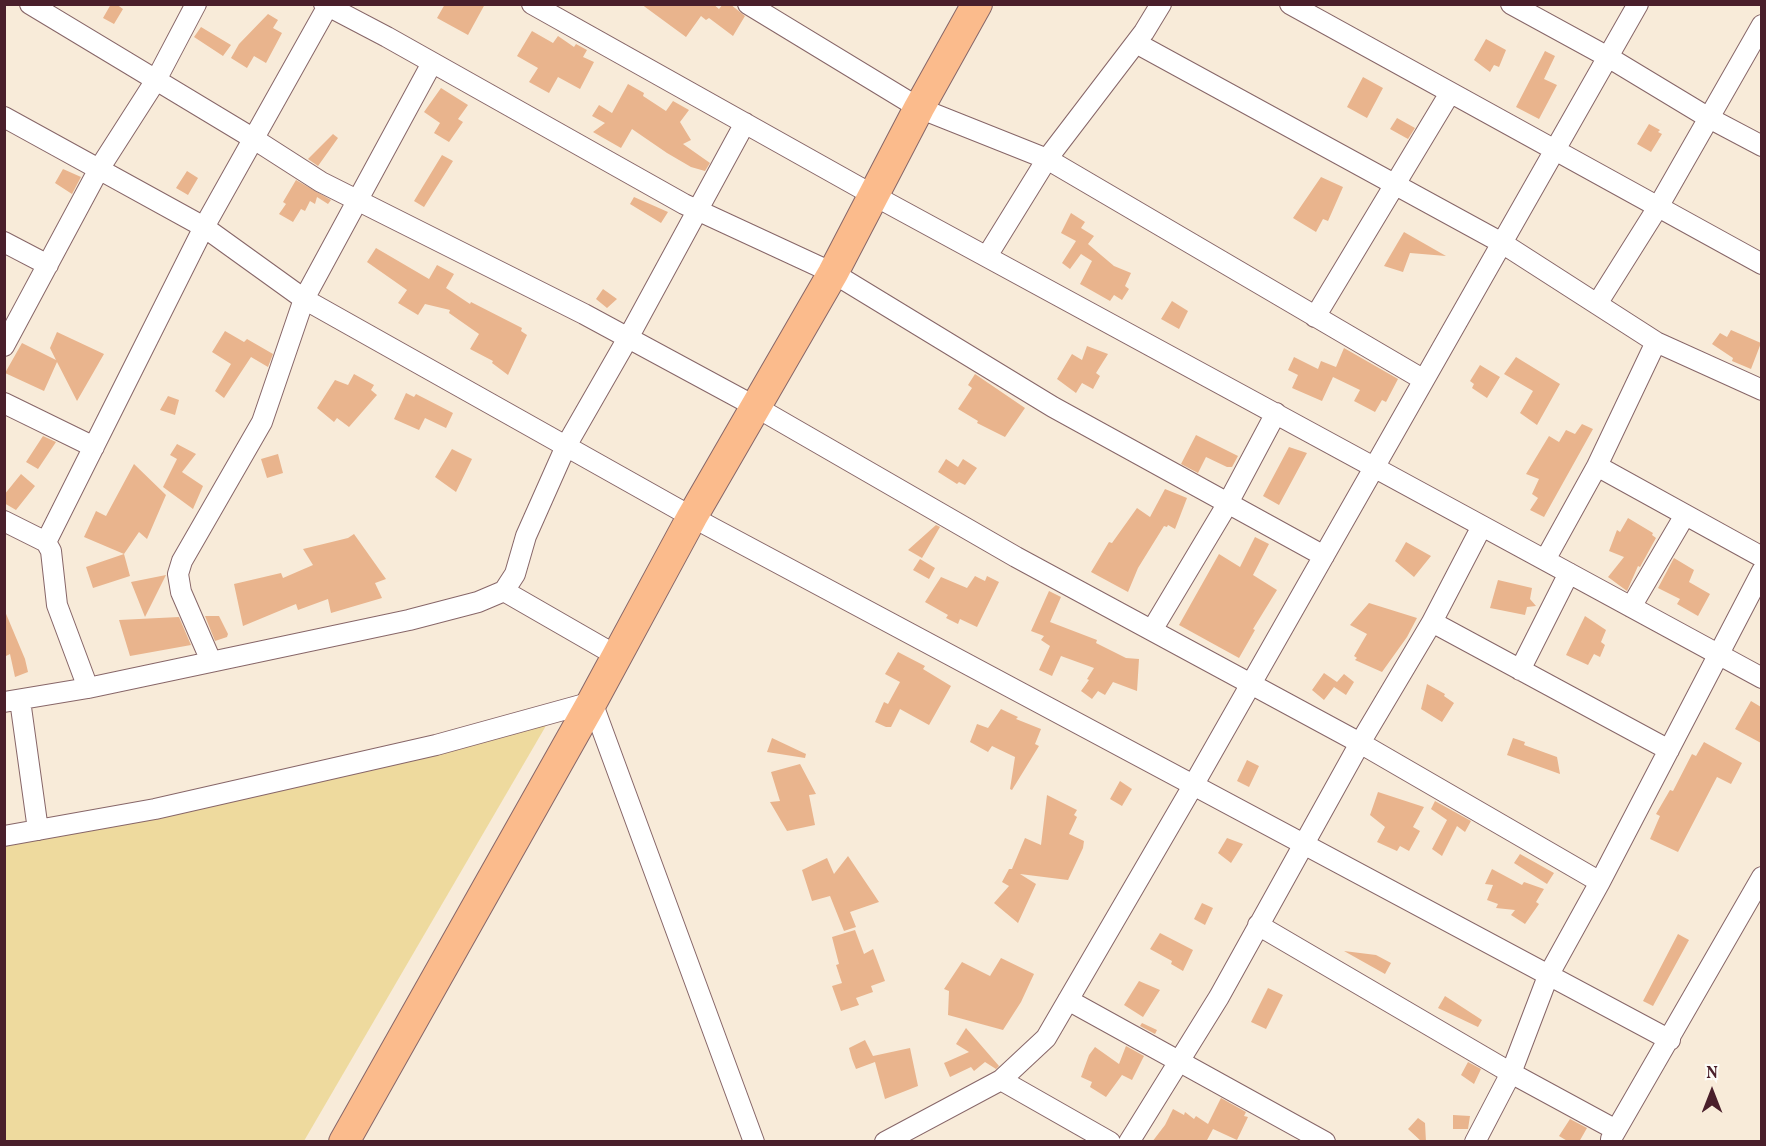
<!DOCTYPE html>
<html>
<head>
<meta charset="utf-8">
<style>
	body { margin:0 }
	#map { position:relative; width:1766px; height:1146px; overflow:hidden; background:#f8ebd9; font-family:Vollkorn,serif }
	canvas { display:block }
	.frame { position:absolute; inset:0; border:6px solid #4a1f2b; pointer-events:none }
	.north { position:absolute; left:1682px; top:1062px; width:60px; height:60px; -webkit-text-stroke:4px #fdfcf7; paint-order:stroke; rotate:0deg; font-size:16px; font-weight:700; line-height:24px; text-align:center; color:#4a1f2b }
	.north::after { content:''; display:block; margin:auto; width:21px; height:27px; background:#4a1f2b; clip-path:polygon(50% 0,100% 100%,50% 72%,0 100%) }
</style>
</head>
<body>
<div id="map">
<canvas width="1766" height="1146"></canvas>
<div class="frame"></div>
<div class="north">N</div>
</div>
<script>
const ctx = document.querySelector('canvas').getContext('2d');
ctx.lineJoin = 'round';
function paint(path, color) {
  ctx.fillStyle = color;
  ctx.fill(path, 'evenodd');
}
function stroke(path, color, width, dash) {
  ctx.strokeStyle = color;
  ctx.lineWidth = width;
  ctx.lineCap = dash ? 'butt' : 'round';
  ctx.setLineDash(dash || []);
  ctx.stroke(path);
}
const sand = new Path2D(`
	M547,724L304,1141H5L4,837Z`);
const building = new Path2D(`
	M111,4H116L123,9L114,24L103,18Z
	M445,4H485L468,35L437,18Z
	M641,4H713L719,9L723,4H730L745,16L733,36L709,18L706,20L701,16L686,37Z
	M268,14L278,20L273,28L282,33L266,63L254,56L247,68L231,58L239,44Z
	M201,27L231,45L223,56L194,37Z
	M532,31L553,43L558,36L574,47L576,44L587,50L583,57L594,62L580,89L558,77L549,93L529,82L538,68L517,56Z
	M1486,39L1506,50L1499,67L1494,65L1490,72L1474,60Z
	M1545,51L1555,56L1544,79L1557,85L1539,119L1516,107Z
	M1363,77L1383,88L1367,118L1347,107Z
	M628,84L644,93L643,96L666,111L673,101L689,110L680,122L691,140L683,144L710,163L705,171L691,167L667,153L632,129L621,148L593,132L605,123L592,116L599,105L612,113Z
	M441,88L468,105L458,119L463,122L449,142L434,133L440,123L424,112Z
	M1397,118L1415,128L1408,139L1390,129Z
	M1649,124L1660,130L1658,132L1662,134L1651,152L1637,144Z
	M333,134L338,138L318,166L308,159Z
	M442,155L453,161L424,207L414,201Z
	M63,169L81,177L72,194L55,183Z
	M187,171L198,178L188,195L176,188Z
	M1321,177L1343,187L1328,221L1323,219L1316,232L1293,218Z
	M296,180L331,200L328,204L317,197L315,204L310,201L305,211L301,209L293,222L279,214L286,204L283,202Z
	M634,197L668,212L661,223L630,204Z
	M1071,213L1085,222L1081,228L1094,236L1088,244L1114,266L1131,273L1125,286L1129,289L1122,300L1114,295L1110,301L1080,284L1092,261L1081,254L1070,269L1062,263L1076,241L1061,233Z
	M1404,232L1446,256L1410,253L1403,272L1384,266Z
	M376,248L429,279L437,265L454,274L446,288L470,304L471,302L522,328L521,331L527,335L508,375L492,363L493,361L470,349L479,334L449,313L450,310L425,304L418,315L398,303L407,290L367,262Z
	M603,289L617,299L607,308L596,299Z
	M1172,301L1188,311L1179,329L1161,319Z
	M1731,330L1761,343L1751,369L1732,361L1733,358L1712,344L1720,333L1727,337Z
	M225,331L244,342L247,339L273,354L268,367L251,357L224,398L215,391L231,364L212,352Z
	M57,332L104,354L77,401L57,362L44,391L5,373L22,343L56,360L50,348Z
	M1087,346L1108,354L1096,373L1100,376L1093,389L1082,383L1076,393L1057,379L1072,354L1082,360Z
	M1344,348L1398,379L1386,402L1382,400L1375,412L1354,401L1360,390L1333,377L1322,401L1292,388L1298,375L1288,370L1294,357L1318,369L1321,361L1336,367Z
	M1516,357L1560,384L1537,425L1520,413L1533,391L1504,374Z
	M1480,365L1500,377L1487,398L1472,388L1474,384L1470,381Z
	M354,374L374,385L371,390L377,395L349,427L337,418L334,422L317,408L335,380L348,385Z
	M975,374L1025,408L1005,437L977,423L978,421L958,409L972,388L968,385Z
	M406,393L414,397L416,394L453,413L446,428L425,418L419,430L394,419Z
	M168,396L179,400L175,415L160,410Z
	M1582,424L1593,429L1544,517L1530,510L1538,498L1532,494L1539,479L1526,474L1549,436L1559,442L1566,430L1575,434Z
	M1196,435L1238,456L1232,467H1227L1206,457L1198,473L1181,464Z
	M43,436L56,442L38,469L26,462Z
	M177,444L196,454L182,472L203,486L193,509L163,487L177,459L170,455Z
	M1289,447L1307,453L1279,505L1263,496Z
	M452,449L472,459L456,492L435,477Z
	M278,454L283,473L267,478L261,459Z
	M946,459L958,467L963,459L977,468L965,485L959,482L957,484L938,472Z
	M134,464L166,495L147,539L139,532L124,554L84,537L96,511L106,516Z
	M21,474L35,486L16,510L4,503V495Z
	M1165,489L1187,498L1175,529L1168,525L1167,527L1164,526L1138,568L1128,592L1091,572L1109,542L1112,543L1137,508L1150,517Z
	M1628,518L1653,533L1652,535L1656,538L1640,567L1638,566L1627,591L1608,577L1624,557L1609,551L1617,530L1620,532Z
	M936,525L940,527L922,558L908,550Z
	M354,534L386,579L375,583L382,598L331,613L328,599L298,610L296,604L243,626L234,584L281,573L283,578L313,565L303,549L348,538Z
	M1255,537L1269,544L1253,575L1277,590L1253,629L1255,630L1239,658L1179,625L1219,554L1240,567Z
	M1406,542L1431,556L1414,577L1395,561Z
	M124,554L130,576L93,588L86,567Z
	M1674,558L1694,570L1689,582L1710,594L1698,616L1677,604L1680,599L1658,588Z
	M920,559L935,568L929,579L913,570Z
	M166,575L145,617L131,582Z
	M975,576L985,581L987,576L999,582L977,627L960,619L958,624L946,618L948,615L925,602L941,577L967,588Z
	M1498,580L1532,588L1530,599L1536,606L1527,607L1525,615L1490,608Z
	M1049,591L1061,597L1050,622L1097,640L1096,643L1126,658L1139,659L1137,691L1113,682L1105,695L1098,691L1092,699L1081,691L1089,680L1087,679L1094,668L1061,656L1052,676L1039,670L1050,646L1041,640L1044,636L1031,631Z
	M1369,603L1417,618L1407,637L1382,672L1355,660L1357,658L1354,656L1367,634L1350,625Z
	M4,609L25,659L28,672L15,677L10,654L4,657Z
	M205,616H219L228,634L227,637L215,641Z
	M1585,616L1606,630L1601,642L1605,645L1600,657L1594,654L1588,665L1566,655Z
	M179,617L191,645L130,656L119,620Z
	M898,652L925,666L923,669L951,686L929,725L900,709L891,727H886L875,722L884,702L888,704L900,682L885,674Z
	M1324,673L1337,682L1344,674L1354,682L1346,695L1334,687L1324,700L1312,690Z
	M1427,684L1445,694L1444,696L1454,703L1442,722L1421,709Z
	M1751,701L1761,707V743L1735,729Z
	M1001,709L1018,717L1016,719L1041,729L1035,744L1039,746L1012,790L1010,789L1015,757L992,746L988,752L970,742L977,724L988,728Z
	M772,738L806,754L805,758L767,752Z
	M1513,738L1525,742L1524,745L1557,757L1560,774L1507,755Z
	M1704,742L1742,763L1731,784L1717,777L1678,852L1650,839L1660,816L1656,814L1670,790L1673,791L1692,754L1696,756Z
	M1247,760L1259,766L1249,787L1237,781Z
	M800,764L816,794L809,795L815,825L787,831L770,802L780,801L771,772Z
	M1120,781L1132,789L1122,806L1110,799Z
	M1378,792L1424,807L1413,827L1420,831L1409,851L1400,846L1397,851L1377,842L1385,827L1370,815Z
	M1047,795L1077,810L1074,815L1077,817L1069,834L1084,841L1083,848L1068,880L1020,874L1036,884L1018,923L994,903L1009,886L1002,882L1009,869H1012L1025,838L1041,845Z
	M1435,801L1471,821L1465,832L1457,826L1442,856L1432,849L1447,820L1431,809Z
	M1227,838L1243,844L1231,863L1218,853Z
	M1520,854L1554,873L1547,884L1514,863Z
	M848,856L879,902L850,912L856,927L844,931L830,896L812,901L802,870L827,858L834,874Z
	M1492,869L1522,885L1524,882L1544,889L1536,902L1539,904L1525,924L1511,915L1515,910L1496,908L1498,904L1487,900L1493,885L1485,884Z
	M1202,903L1213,908L1205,925L1194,919Z
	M855,930L864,954L873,949L885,981L871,986L873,992L856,998L859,1005L841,1011L832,986L842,983L836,965L839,964L832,937Z
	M1160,933L1193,950L1183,971L1171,964L1172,961L1150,949Z
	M1678,934L1689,940L1653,1006L1643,1001Z
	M1344,951L1376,955L1391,963L1385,974Z
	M1001,958L1034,974L1021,1002L1003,1030L948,1015L949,991L944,989L962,962L990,976Z
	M1139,981L1160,990L1143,1017L1124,1005Z
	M1268,988L1283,995L1266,1029L1251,1022Z
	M1445,996L1482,1020L1478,1027L1438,1008Z
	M1142,1023L1157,1030L1155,1034L1140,1026Z
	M966,1028L999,1066L996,1069L985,1062L974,1071L971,1067L950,1077L944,1063L969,1052L956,1044Z
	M865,1040L873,1056L910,1048L918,1086L885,1099L875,1062L856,1069L852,1059L849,1048Z
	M1126,1046L1144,1056L1132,1080L1122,1075L1106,1097L1090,1087L1092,1082L1081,1077L1089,1055L1095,1047L1119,1064Z
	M1468,1062L1481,1069L1474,1084L1461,1075Z
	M1221,1098L1246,1112L1244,1116L1248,1117L1237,1140L1213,1129L1206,1142H1152L1165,1125L1173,1109L1184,1115L1185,1112L1194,1119L1196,1116L1208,1124Z
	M1453,1115L1470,1116L1468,1129H1453Z
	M1418,1118L1425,1123L1426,1142H1422L1408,1129Z
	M1570,1119L1587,1128L1579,1142H1569L1559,1136Z`);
const street = new Path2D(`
	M30,4L254,139L321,182L584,314L756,407L1016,557L1360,743L1600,882
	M324,4L387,37L684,204L833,273L1053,407L1324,556
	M532,4L873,195L1762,678
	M748,4L919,108L1047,159L1424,380
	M1290,4L1762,264
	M1511,4L1608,57L1709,118L1762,146
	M1136,43L1502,243L1656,342L1762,390
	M4,117L204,227L304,299L692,517L1670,1040
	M4,242L48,265
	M987,256L1047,159L1144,32L1161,4
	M1597,304L1658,207L1762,25
	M1315,317L1450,93
	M4,346L99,169L156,80L196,4
	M4,403L94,447
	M1597,466L1762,557
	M4,521L46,542L51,551L57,605L88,688L409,620L478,602L504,591L515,574L526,536L566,446L628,338L745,123
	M46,542L204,227L329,4
	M1545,560L1597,466L1656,342
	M504,591L617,656
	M1631,607L1685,515
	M1432,622L1669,750
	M1152,630L1228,503L1276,413
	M211,661L181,592L178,574L182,561L262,422L304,299L432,63
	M1520,670L1569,573
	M20,700L38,830
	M4,702L88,688
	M4,836L155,809L436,745L592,702L754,1142
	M1258,925L1511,1073L1616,1130
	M1068,1000L1325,1142
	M1001,1080L1110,1142
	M1611,1139L1762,877
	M885,1142L1001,1080L1046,1038L1194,784L1638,4
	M1129,1142L1219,997L1360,743L1432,622L1482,526
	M1475,1142L1511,1073L1548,976L1600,882L1762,571`);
const primary = new Path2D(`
	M344,1142L592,702L692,517L833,273L919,108L977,4`);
paint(sand, '#eeda9e');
paint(building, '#e9b48d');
stroke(street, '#876668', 22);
stroke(primary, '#876668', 32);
stroke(street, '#fff', 20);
stroke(primary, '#fbbb8c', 30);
</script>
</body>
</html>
